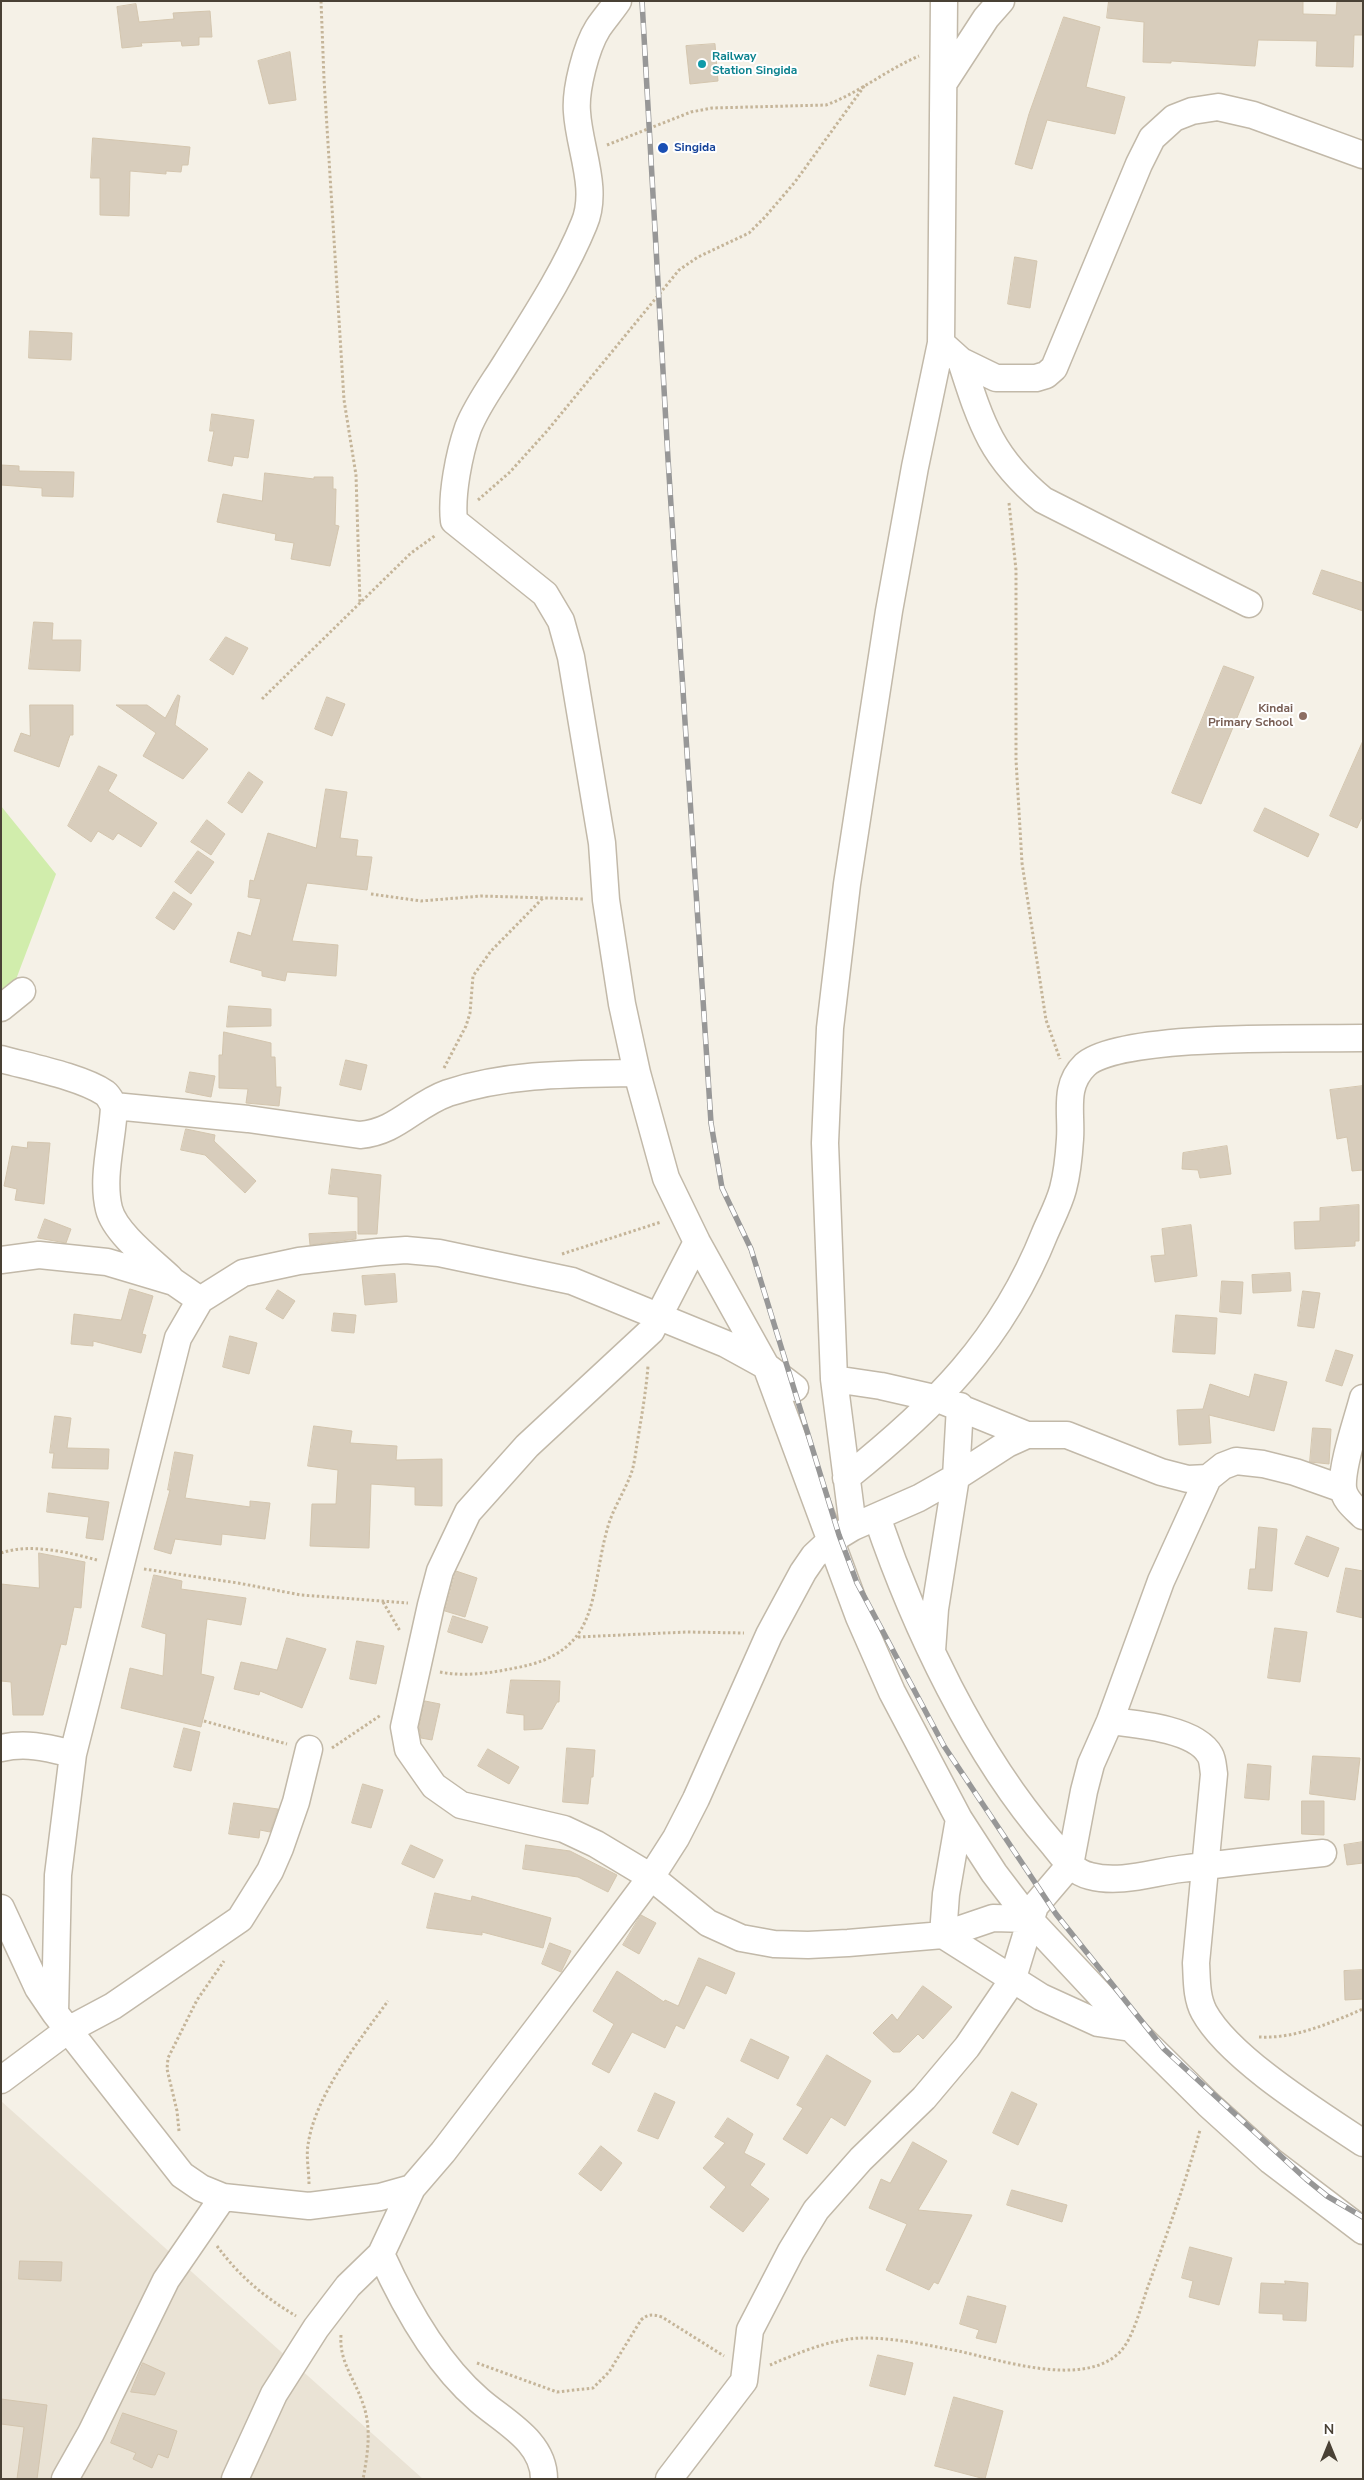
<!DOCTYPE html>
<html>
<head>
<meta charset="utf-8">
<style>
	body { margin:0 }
	#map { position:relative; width:1364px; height:2480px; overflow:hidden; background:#f5f1e7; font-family:"Nunito Sans",sans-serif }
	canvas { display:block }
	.frame { position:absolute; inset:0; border:2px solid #494135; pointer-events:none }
	.north { position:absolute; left:1304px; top:2420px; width:50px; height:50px; -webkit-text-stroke:4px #fff; paint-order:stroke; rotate:0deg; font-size:14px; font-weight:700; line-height:20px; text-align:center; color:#494135 }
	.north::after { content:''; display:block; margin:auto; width:18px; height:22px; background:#494135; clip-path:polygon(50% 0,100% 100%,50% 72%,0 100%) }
</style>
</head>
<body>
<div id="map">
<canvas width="1364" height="2480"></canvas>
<div class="frame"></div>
<div class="north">N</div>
</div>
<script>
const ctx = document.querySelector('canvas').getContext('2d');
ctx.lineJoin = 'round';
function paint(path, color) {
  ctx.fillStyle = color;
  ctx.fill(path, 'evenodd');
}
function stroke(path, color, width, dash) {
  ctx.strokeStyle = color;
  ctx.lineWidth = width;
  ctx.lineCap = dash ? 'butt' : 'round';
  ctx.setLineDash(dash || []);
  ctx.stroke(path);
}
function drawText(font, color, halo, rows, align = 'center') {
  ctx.font = font + ' "Nunito Sans",sans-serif';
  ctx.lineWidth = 4;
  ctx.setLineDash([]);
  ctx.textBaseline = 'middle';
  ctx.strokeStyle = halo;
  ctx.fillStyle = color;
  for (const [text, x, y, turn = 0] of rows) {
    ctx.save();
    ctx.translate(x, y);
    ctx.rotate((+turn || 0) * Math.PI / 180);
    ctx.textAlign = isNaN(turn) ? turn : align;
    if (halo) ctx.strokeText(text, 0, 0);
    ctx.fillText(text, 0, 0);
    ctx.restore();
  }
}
const residential = new Path2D(`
	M1,2101L423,2479H1Z`);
const green = new Path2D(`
	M1,806L56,874L15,982L1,990Z`);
const building = new Path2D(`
	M1109,1H1303V14L1336,15L1337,1H1363V35H1354L1353,67L1316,66L1317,41L1258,40L1255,66L1171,61V63L1143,62L1144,22L1107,18Z
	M136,4L139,22L174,19L173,13L210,11L212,37H199V45L182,46L181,41L141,43L142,46L122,48L117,7Z
	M1064,17L1100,27L1086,87L1125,97L1115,134L1047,120L1032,169L1015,164L1029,114Z
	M715,44L718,81L690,84L686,46Z
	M290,52L296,100L269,104L258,61Z
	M93,138L190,147L188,165H182L181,172L166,171V174L130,171L129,216L100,215V178H91Z
	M1015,257L1037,261L1030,308L1008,304Z
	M30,331L72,333L71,360L29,358Z
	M212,414L254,420L248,458L234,456L232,466L208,461L214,431H210Z
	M1,465L19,466V471L74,472L73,497L42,496V488L1,485Z
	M265,473L314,479V477H333V489H336L335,525L339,526L330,566L291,559L294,543L275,540L276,534L217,522L223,494L262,501Z
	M1322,570L1363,583V611L1313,594Z
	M34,622L53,623L52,640H81L80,671L29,669Z
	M226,637L248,648L233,675L210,660Z
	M1224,666L1254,677L1201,804L1172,793Z
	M178,695L180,696L175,725L208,749L183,779L143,756L156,733L116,705H147L165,718Z
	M327,697L345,704L332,736L315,729Z
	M30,705H73V735H70L59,767L14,751L21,733L30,736Z
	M1363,741V815L1357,828L1330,816Z
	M99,766L117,775L108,791L157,823L141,847L118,833L113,840L98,831L91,842L68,826Z
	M249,772L263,782L242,813L228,803Z
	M326,789L347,792L340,838L358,840L356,856L372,857L367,890L307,883L292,941L338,945L336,976L287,972L285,981L262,976V971L230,962L238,932L251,936L261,899L248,897L250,880L254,881L268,833L316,848Z
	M1265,808L1319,834L1308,857L1254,831Z
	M207,820L225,834L211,855L191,842Z
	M198,851L214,862L191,894L175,882Z
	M174,892L192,904L174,930L156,918Z
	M229,1006L271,1009V1026L227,1027Z
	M224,1032L271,1043V1057H275L276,1087H281L279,1106L246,1103L248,1089L219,1088V1055H222Z
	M346,1060L367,1065L361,1090L340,1085Z
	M190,1072L215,1076L211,1097L186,1092Z
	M1363,1086V1170L1352,1171L1347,1137L1337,1139L1330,1090Z
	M186,1129L215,1135L214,1141L256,1181L245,1193L205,1155L181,1150Z
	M28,1142L50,1143L44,1204L15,1200L17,1189L4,1186L12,1146L27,1148Z
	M1227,1146L1231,1174L1200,1178L1198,1170L1182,1169L1183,1153Z
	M332,1169L381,1175L377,1234H358V1197L329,1194Z
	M1359,1205V1241H1355V1246L1295,1249L1294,1222L1320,1221V1208Z
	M45,1219L71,1229L66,1243L38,1238Z
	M1191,1225L1197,1276L1155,1282L1151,1256L1165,1255L1162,1229Z
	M356,1232V1239L310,1245L309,1234Z
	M1290,1273L1291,1291L1253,1293L1252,1275Z
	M395,1274L397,1302L365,1305L362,1276Z
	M1222,1281L1243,1282L1241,1314L1220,1312Z
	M130,1289L153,1296L142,1334L146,1335L141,1353L93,1341V1346L71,1344L74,1314L121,1320Z
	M278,1290L295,1301L283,1319L266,1309Z
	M1303,1291L1320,1293L1314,1328L1298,1326Z
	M334,1313L356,1315L354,1333L332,1331Z
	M1176,1315L1217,1318L1215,1354L1173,1352Z
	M230,1336L257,1343L249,1374L223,1367Z
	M1336,1350L1353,1355L1342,1386L1326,1381Z
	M1255,1374L1287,1382L1274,1431L1209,1415L1211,1443L1179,1445L1177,1410L1203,1409L1210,1384L1249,1397Z
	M55,1416L71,1418L67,1448L109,1449L108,1469L52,1468L54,1453H50Z
	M314,1426L352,1431L350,1443L397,1446L396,1460L442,1459V1506L415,1505V1487L371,1484L369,1548L310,1546L312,1504H336L338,1470L308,1466Z
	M1313,1428L1331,1429L1329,1464L1310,1462Z
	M175,1452L193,1455L185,1498L250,1507V1501L270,1503L265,1539L222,1534L221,1545L175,1539L171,1554L154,1549L170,1490H168Z
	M49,1493L109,1502L103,1540L86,1538L89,1517L47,1512Z
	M1259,1527L1277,1529L1272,1591L1248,1589L1250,1569H1255Z
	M1307,1536L1339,1548L1328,1577L1295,1564Z
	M39,1553L85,1562L81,1608L74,1607L66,1645L61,1644L43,1715H13L11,1682L1,1681V1584L39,1588Z
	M1346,1568L1363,1571V1618L1337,1612Z
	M456,1571L477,1578L465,1617L445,1611Z
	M154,1575L182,1581L181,1589L246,1598L241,1625L207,1619L201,1674L214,1677L201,1727L121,1708L130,1668L163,1676L166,1634L142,1627Z
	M453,1616L488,1627L482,1643L448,1632Z
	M1275,1628L1307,1632L1300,1682L1268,1678Z
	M287,1638L326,1649L302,1708L260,1691L259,1695L234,1689L241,1662L277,1670Z
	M357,1641L384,1646L376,1684L350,1679Z
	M511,1680L560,1681L559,1702H557L542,1729L524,1730V1715L507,1713Z
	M425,1701L440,1704L432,1740L421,1738L419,1727Z
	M184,1728L200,1732L191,1771L174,1767Z
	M567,1748L595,1750L593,1777H591L588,1804L563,1802Z
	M488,1749L519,1767L509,1784L478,1766Z
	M1313,1756L1360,1758L1355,1800L1310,1794Z
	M1248,1764L1271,1766L1269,1800L1245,1798Z
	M363,1784L383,1790L371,1828L352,1823Z
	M1302,1801H1324V1835L1302,1834Z
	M234,1803L278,1809L270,1832L260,1830L259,1838L229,1834Z
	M1363,1842V1863L1347,1865L1344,1845Z
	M411,1845L443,1860L434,1878L402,1864Z
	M526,1845L570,1851L617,1875L608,1892L578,1877L523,1869Z
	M435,1893L471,1901L472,1896L551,1918L543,1948L482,1932V1935L427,1928Z
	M641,1915L656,1923L639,1954L623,1945Z
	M550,1943L571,1951L561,1972L542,1964Z
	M699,1958L735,1973L726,1994L706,1985L684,2029L676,2025L665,2048L632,2032L609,2073L592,2064L614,2024L593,2011L617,1971L664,2002L665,2000L678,2006Z
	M1363,1970V1999L1345,2000L1344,1971Z
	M923,1986L952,2007L923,2039L918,2034L900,2052H893L873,2033L892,2014L897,2020Z
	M751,2039L789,2057L778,2079L741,2061Z
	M827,2055L871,2081L845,2126L831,2117L807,2154L783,2139L803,2108L797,2105Z
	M1012,2092L1037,2104L1018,2145L993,2133Z
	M655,2093L675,2102L658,2139L638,2131Z
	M728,2118L753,2134L744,2153L765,2164L750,2185L769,2199L743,2232L710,2207L726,2187L703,2168L725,2143L715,2137Z
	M913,2142L947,2161L918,2210L972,2215L938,2284L934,2282L929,2290L886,2270L907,2224L869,2208L881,2179L890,2183Z
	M601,2146L622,2163L601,2191L579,2174Z
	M1012,2190L1067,2205L1062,2222L1007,2205Z
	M1190,2247L1232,2258L1219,2305L1189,2297L1193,2281L1182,2278Z
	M20,2261L62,2262L61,2281L19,2279Z
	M1285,2281L1308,2283L1306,2321L1283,2320V2314L1259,2313L1261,2283L1285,2284Z
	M968,2296L1006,2306L996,2343L976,2338L979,2330L960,2324Z
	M878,2355L913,2363L905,2395L870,2386Z
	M143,2363L165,2373L155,2395L131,2392Z
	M954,2397L1003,2411L985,2479L935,2466Z
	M1,2399L47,2405L37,2479H17L24,2427L1,2424Z
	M123,2413L177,2431L168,2458L158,2454L152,2468L133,2459L136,2453L111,2443Z`);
const path = new Path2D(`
	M321,1L324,79L344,400L356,475L360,604
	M607,145L691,112L712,108L826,105C859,93 886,70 919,56
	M478,500L510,472L547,431L679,270L698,257L749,233L765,217L795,182L865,85
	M1009,503L1016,570V760L1022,863L1046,1020L1060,1059
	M262,699L411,553L436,535
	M371,894L421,901L481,896L583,899
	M444,1068L466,1026L470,1013L473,976L491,951L544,897
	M562,1254L661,1222
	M1,1553C30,1543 68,1552 97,1560
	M144,1569L238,1583L301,1595L408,1603
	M383,1602L400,1631
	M578,1637L687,1632L744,1633
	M440,1672C465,1677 491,1673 515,1668C605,1652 588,1591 609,1523C615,1505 626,1489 632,1471C635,1461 636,1449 638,1438C642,1414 646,1391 648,1366
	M204,1721L287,1744
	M332,1748L381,1715
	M1259,2037C1295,2039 1330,2023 1363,2009
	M179,2131L177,2111L167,2069L168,2058L197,2000L224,1961
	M309,2184C309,2171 306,2157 308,2145C315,2095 359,2041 388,2001
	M217,2246C240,2277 263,2296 296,2316
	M341,2335C339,2361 354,2378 362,2401C372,2426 368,2453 363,2479
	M477,2363L557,2392L593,2388L609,2372L641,2320C648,2314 653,2314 662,2317L724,2356
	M770,2365C798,2353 833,2338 864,2338C896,2338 927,2345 958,2351C1001,2360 1082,2388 1119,2353C1134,2339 1142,2301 1150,2281C1168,2231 1186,2181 1200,2130`);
const minor = new Path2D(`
	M618,1C612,10 604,19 598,28C586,47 575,90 577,112C579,148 599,189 584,224C564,273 534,318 506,363C493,384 477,405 468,428C459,454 451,495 454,521L545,594L561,621L571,657L602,843L606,900L622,1004L637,1073L666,1178L697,1242L766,1366L859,1617L892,1692L959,1819L994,1873L1029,1919L1131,2028L1208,2104L1271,2161L1363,2231
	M945,81L986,18L1001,1
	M941,343L961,361L996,378H1036L1046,375L1054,368L1139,164L1152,138L1174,118L1192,111L1218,107L1253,115L1363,155
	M961,361C981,423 991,457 1043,500L1249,604
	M1,1008L22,991
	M1,1059C30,1067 81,1077 105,1093C109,1096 111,1101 114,1106C113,1139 101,1177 109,1209C115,1233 152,1261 170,1278
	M114,1106L248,1119L360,1135C397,1132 414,1105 448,1093C509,1073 573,1074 637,1073
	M697,1242L651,1331L527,1446L468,1512L440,1571L431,1605L404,1727L408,1749L434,1786L461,1805L564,1829L596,1844L651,1877L708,1923L741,1938L774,1944L808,1945L848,1943L943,1935L993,1918L1029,1919
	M1,1260L39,1255L107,1262L174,1282L200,1300L243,1273L299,1261L378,1252L406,1250L439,1253L572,1281L726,1344L766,1366L795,1388
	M834,1379L881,1386L938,1399L1027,1435
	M1363,1398C1357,1421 1341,1466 1343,1488C1344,1500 1355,1508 1363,1516
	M846,1478C935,1407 1002,1341 1045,1233C1051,1219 1059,1204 1063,1189C1067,1174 1069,1155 1070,1139C1072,1113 1063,1086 1085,1065C1119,1033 1311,1039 1363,1038
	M877,1517C914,1626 975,1755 1051,1842C1062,1855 1072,1872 1090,1876C1119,1884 1151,1873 1180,1869C1227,1863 1275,1858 1323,1853
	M853,1527L834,1379L825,1143L830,1028L847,884L889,611L915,467L941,343L944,1
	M932,1651L935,1609L956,1477L960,1406
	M1110,1721C1137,1724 1196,1729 1210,1755C1213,1760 1213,1768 1214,1774L1196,1963C1197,1979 1196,1997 1204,2012C1229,2058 1318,2113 1363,2143
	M1,1748C27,1742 48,1748 73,1754
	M959,1819L946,1894L943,1935L1041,1997L1098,2023L1131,2028
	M1,1908L38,1988L55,2013L182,2175L201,2188L223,2197L309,2206L380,2197L412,2188
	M55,2013L58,1875L73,1754L178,1338L200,1300
	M1,2080L68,2030L113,2006L240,1919L270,1871L280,1848L296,1802L309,1749
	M381,2254C404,2305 436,2363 479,2400C504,2422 544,2441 544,2479
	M65,2479L91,2433L166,2280L223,2197
	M235,2479L274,2394L316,2328L348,2286L381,2254L412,2188L443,2152L546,2017L651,1877L676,1838L696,1799L769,1635L803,1572L814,1556L830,1541L853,1527L919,1498L956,1477L1007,1444L1027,1435H1067L1161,1472L1188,1479L1208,1478L1223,1466L1236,1461L1263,1464L1295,1472L1343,1489
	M669,2479L744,2381L750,2330L791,2251L816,2210L861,2159L924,2098L967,2047L1012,1981L1035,1906L1070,1865L1084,1791L1091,1764L1110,1721L1161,1581L1208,1478`);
const rail = new Path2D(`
	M642,1L668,459L711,1123L722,1188L751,1249L839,1535L857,1583L944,1746L1056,1914L1164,2049L1306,2179L1327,2196L1363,2217`);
const markers = [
	[702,64,5,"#0f9aa8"],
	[663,148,6,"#1a4fb4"],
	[1303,716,5,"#8d6e63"]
];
const cultureNames = [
	["Railway",712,57],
	["Station Singida",712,71]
];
const transitNames = [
	["Singida",674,148]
];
const educationNames = [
	["Kindai",1293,709],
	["Primary School",1293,723]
];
paint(residential, '#eae3d5');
paint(green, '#d1edac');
paint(building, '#d8cdbc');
stroke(building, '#d3c5ae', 1);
stroke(minor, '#c2b9a9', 29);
stroke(path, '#c5b599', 3, [2.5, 2.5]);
stroke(minor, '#fff', 26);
stroke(rail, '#979797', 5.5);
stroke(rail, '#fff', 4, [11]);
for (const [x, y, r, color] of markers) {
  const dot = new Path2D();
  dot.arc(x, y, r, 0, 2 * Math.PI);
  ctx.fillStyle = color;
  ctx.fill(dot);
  stroke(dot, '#fff', 2);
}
drawText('bold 12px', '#0d838f', '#fff', cultureNames, 'left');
drawText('bold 12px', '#164399', '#fff', transitNames, 'left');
drawText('bold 12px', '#785e54', '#fff', educationNames, 'right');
</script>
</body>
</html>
